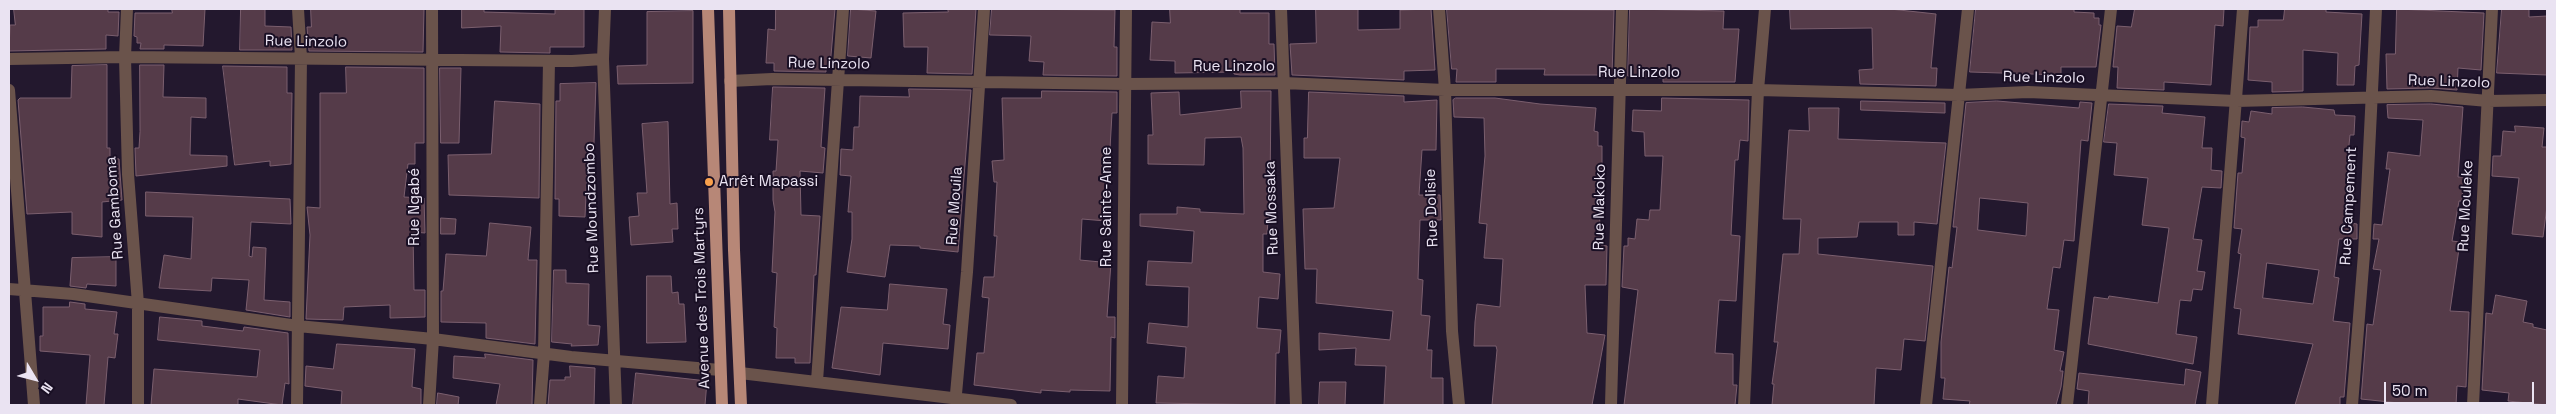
<!DOCTYPE html>
<html>
<head>
<meta charset="utf-8">
<style>
	body { margin:0 }
	#map { position:relative; width:2556px; height:414px; overflow:hidden; background:#23182e; font-family:"Space Grotesk",sans-serif }
	canvas { display:block }
	.frame { position:absolute; inset:0; border:10px solid #eae3f2; pointer-events:none }
	.north { position:absolute; left:10px; top:354px; width:50px; height:50px; -webkit-text-stroke:4px #190f24; paint-order:stroke; rotate:127deg; font-size:14px; font-weight:700; line-height:20px; text-align:center; color:#eae3f2 }
	.north::after { content:''; display:block; margin:auto; width:18px; height:22px; background:#eae3f2; clip-path:polygon(50% 0,100% 100%,50% 72%,0 100%) }
	.scale { position:absolute; left:2384px; top:382px; width:150px; height:22px; box-sizing:border-box; border:2px solid #eae3f2; border-top:0; padding-left:6px; font-size:15px; line-height:18px; white-space:nowrap; color:#eae3f2; -webkit-text-stroke:4px #190f24; paint-order:stroke }
</style>
</head>
<body>
<div id="map">
<canvas width="2556" height="414"></canvas>
<div class="frame"></div>
<div class="north">N</div>
<div class="scale">50 m</div>
</div>
<script>
const ctx = document.querySelector('canvas').getContext('2d');
ctx.lineJoin = 'round';
function paint(path, color) {
  ctx.fillStyle = color;
  ctx.fill(path, 'evenodd');
}
function stroke(path, color, width, dash) {
  ctx.strokeStyle = color;
  ctx.lineWidth = width;
  ctx.lineCap = dash ? 'butt' : 'round';
  ctx.setLineDash(dash || []);
  ctx.stroke(path);
}
function drawText(font, color, halo, rows, align = 'center') {
  ctx.font = font + ' "Space Grotesk",sans-serif';
  ctx.lineWidth = 4;
  ctx.setLineDash([]);
  ctx.textBaseline = 'middle';
  ctx.strokeStyle = halo;
  ctx.fillStyle = color;
  for (const [text, x, y, turn = 0] of rows) {
    ctx.save();
    ctx.translate(x, y);
    ctx.rotate((+turn || 0) * Math.PI / 180);
    ctx.textAlign = isNaN(turn) ? turn : align;
    if (halo) ctx.strokeText(text, 0, 0);
    ctx.fillText(text, 0, 0);
    ctx.restore();
  }
}
const building = new Path2D(`
	M14,9H108V12H119L118,36L106,35V49L9,51L10,25H15Z
	M172,9H205L203,46L164,45V49H140L141,43H137V37L134,36L135,13H172Z
	M241,9H265V26L291,27L292,50H240Z
	M311,9H424L423,52L309,51L307,27H311Z
	M462,9H484V12L555,14V9H584V47H550V53L500,52L501,26L462,28Z
	M776,9H835L830,67L826,66V72L774,71V63H766L768,29L775,30Z
	M851,9L876,11L871,58L848,56Z
	M948,9H976L972,74L927,73L928,47H904L903,13L948,12Z
	M992,9L1115,10L1114,47H1117V76L1043,75L1044,62L1029,61L1031,36L990,35Z
	M1170,9H1240V13H1269V44H1274L1275,75H1240L1234,74V72L1175,73V61L1150,60L1152,22L1170,23Z
	M1316,9H1358V30L1400,29V10L1431,9L1435,70L1404,71V80L1292,75L1290,44L1316,43Z
	M1447,9L1614,10L1612,75H1544L1545,69H1496V82H1456L1457,69H1452Z
	M1630,9L1724,11L1723,29H1739L1735,82H1663V78L1628,76Z
	M1790,9H1890L1936,14L1931,68H1937L1936,86L1860,84L1859,70L1873,69L1872,28L1791,29Z
	M1976,9H2074V12L2094,13V18H2099V25H2101L2096,67H2061V75L1970,72Z
	M2135,9H2224L2223,26L2215,25L2211,85L2164,82V90L2117,88L2118,67H2113L2117,26L2131,27Z
	M2285,9H2326V12L2362,14L2359,65L2355,66L2354,85H2337L2338,53L2303,50V91L2272,92V82L2248,80L2250,27H2258V20H2283Z
	M2397,9L2484,13L2481,70L2458,68L2457,90L2431,88L2387,89L2386,54H2395Z
	M2502,9H2529V17L2547,16V75L2497,73Z
	M693,11V83L618,84L617,66L647,65V12Z
	M107,65V148H110V158L119,159L122,200L102,202V237L72,234V212L27,214L18,100L20,98H71L72,66Z
	M140,65H164L163,97L206,98V118L191,117L190,155L227,156V166L136,176L135,148H139L140,132Z
	M223,66L287,67V93H292L291,164L270,166V161L235,165Z
	M346,67L424,68V143H415V164H408L404,197L424,198L425,233L413,232L414,290H425V317L390,318V305L344,307L343,320L306,319L310,235L307,207L320,208V93H346Z
	M440,68H461L459,143H441Z
	M596,83L593,173H587L585,217L559,216V199H555L556,101H560V84Z
	M773,87L825,88L821,147L825,148L823,173L800,171L801,215L820,216L816,275H814L810,363H795V358H776L777,328L774,327L777,273L772,272L775,212L773,200V171H776L778,140H770Z
	M909,89L971,90L958,252L920,248V246L890,245L885,277L847,272L852,239V212H848L851,176L840,175L841,149L853,150L854,127H859L860,96L909,97Z
	M1042,91L1117,92V113H1112L1106,221L1082,219L1080,260L1111,263L1107,317H1115V338L1111,337L1110,391L1070,390V392L1041,390V393L974,385L977,353H984L989,298L982,297L984,277H994L997,236H994L997,182H994L992,161L1004,160L1002,98H1041Z
	M1241,91H1271L1270,194L1267,234H1263V272L1280,274L1278,299L1259,297L1257,328L1281,330L1279,353H1276L1275,405L1156,403L1158,376L1184,378L1186,347L1147,343L1149,323L1188,327L1189,287L1146,285L1148,261L1192,263L1194,231L1140,226V214H1177V207L1200,209V212L1244,214L1243,148L1241,137L1205,138L1204,165L1148,164V135H1153L1151,93L1179,92L1180,115L1241,108Z
	M1309,92L1404,96V102L1437,100L1436,150H1422L1419,195H1440L1441,220H1420L1418,279L1423,280L1421,315L1430,316L1427,350H1432L1431,378H1443V405H1384L1386,366L1355,365L1356,348L1319,350V333L1390,340L1393,311L1316,303L1317,269H1305L1303,209L1334,208L1340,158H1304V138H1307Z
	M1456,98H1495L1540,104L1596,108L1594,131L1598,132V146H1602V172H1597L1595,207H1599L1601,245L1607,246L1606,285H1585L1587,333L1605,335L1592,405H1492L1497,350L1496,346H1474L1475,322L1477,304L1500,307L1503,259L1484,258L1487,224L1479,223L1485,156L1484,118L1454,117L1453,100Z
	M1662,98L1749,100L1748,141L1740,140L1738,160H1735L1731,235L1740,236L1736,301L1719,300L1715,353L1733,354V385H1737L1735,405H1624L1638,290L1622,287L1624,246H1628V238L1635,239L1637,219L1649,220L1650,210H1660L1663,156H1645L1644,132L1632,131L1633,110L1661,111Z
	M495,101L540,104L539,198L449,195L448,155L491,154Z
	M1861,101L1945,103V113L1861,110Z
	M1997,101L2079,108L2080,102L2092,103L2088,141L2081,140L2074,241L2064,240L2060,268L2053,267L2047,309L2059,310L2054,350L2064,352L2060,371H2063L2061,387L2056,405H1969L1970,401L1943,399L1945,378H1941V342L1949,267L1952,268L1957,227H1953L1966,103ZM1980,198L2028,203L2026,236L1978,230Z
	M2109,104L2163,106L2162,113L2205,117L2202,148H2212L2211,170L2222,171L2221,188L2202,187L2193,239L2202,240L2197,271L2205,272L2202,290L2193,289L2191,301L2180,300L2176,334L2197,337L2193,364L2088,344L2094,297L2108,299L2109,296L2158,303L2169,228L2142,225L2148,178L2114,175L2117,143L2104,142Z
	M2431,104L2463,107L2458,177H2464L2462,201H2459L2452,241L2460,242L2450,311L2469,312L2466,387L2457,386L2456,405H2418L2361,399L2367,324L2373,325L2381,270L2373,269L2379,239H2373L2374,224L2382,225L2390,169H2386L2388,152L2420,156L2423,120L2388,118L2387,105Z
	M2303,107L2334,110L2335,115L2355,116L2354,135H2350L2347,165H2353L2350,191H2354L2350,223L2357,224V239H2339L2334,277L2339,278L2333,321L2350,323L2344,397H2340V405H2295L2313,344L2238,334L2241,309L2234,308L2241,254L2238,253L2242,229L2234,228L2238,173H2242L2245,138L2241,137L2242,121L2249,122L2251,111L2272,114V108ZM2267,263L2319,270L2313,304L2263,298Z
	M1809,108H1839L1838,139L1946,143L1937,224L1914,222V235H1898V222H1859L1857,237L1818,238V254L1933,266L1925,341L1904,339L1901,370L1876,368L1874,405H1772L1774,384H1772L1778,342H1774L1783,254H1799L1801,219H1783L1789,130L1809,131Z
	M668,122L670,204L677,203L678,229H672L673,242L631,245L629,217L639,216L637,193H647L642,124Z
	M2515,126L2544,128L2542,147H2547V206L2543,237L2512,234L2519,178L2492,176L2493,156H2501L2503,131L2515,132Z
	M146,192L290,199L291,224L251,222L249,256L252,257L253,247L266,248L264,300L290,302V317L246,310L249,280L212,278L211,291L159,288L164,255L191,259L193,217L146,216Z
	M441,218L456,219L455,234H441Z
	M490,223L531,227L528,260H537L535,344L486,338V323L441,322V291H443L446,254L486,256Z
	M116,257V286L87,284L86,288L70,286L72,258Z
	M554,270H566V283L589,284L588,325L600,326L598,345L571,346L572,344L552,342Z
	M647,276H671L672,293L678,292L679,304H684L686,342L647,343Z
	M890,284L947,289L943,324L950,325L948,349L883,343L880,375L832,368L841,307L887,310Z
	M2496,295L2527,301L2523,322L2533,324V327L2547,330V405L2508,401L2509,393L2482,390L2486,313L2492,314Z
	M70,302L85,304V309L117,312L114,334H118L115,358L108,357L104,405H86L90,355L40,351V336H43V307H69Z
	M160,317L202,321V326L243,331L244,327L288,333L289,384L285,383L282,405L238,399V405H151L154,369L257,377L260,350L158,340Z
	M337,344L415,349L412,387L421,389V405H341L342,391L305,386L306,366L333,369Z
	M485,354L533,360L532,405H496L500,384L453,378L454,356L485,358Z
	M570,366L595,368L594,405H548L550,380H565V377H570Z
	M2186,369L2201,372L2195,405H2088L2089,391L2077,389L2079,373L2184,385Z
	M636,373L707,381L705,405H633Z
	M1320,382H1346L1345,405H1319Z
	M438,393L459,397L458,405H437Z`);
const street = new Path2D(`
	M127,9L125,57L128,174L138,304V405
	M605,9L603,59L616,405
	M1281,9L1296,405
	M1439,9L1445,90L1452,331L1459,405
	M9,59L125,57L572,61L603,59
	M730,81L772,79L1125,84L1284,83L1445,90H1758L1959,95L2028,92L2236,101L2431,96L2488,101L2547,100
	M9,90L34,405
	M9,289L73,294L298,326L433,339L571,357L720,370
	M740,373L1011,405
	M817,381L843,9
	M297,405L301,58L298,9
	M429,405L433,339L432,9
	M540,405L544,353L549,61
	M955,405L967,272L984,9
	M1122,405L1126,9
	M1611,405L1622,9
	M1744,405L1758,90L1765,9
	M1926,405L1968,9
	M2067,405L2111,9
	M2212,405L2243,9
	M2352,405L2364,254L2376,9
	M2473,405L2492,9`);
const primary = new Path2D(`
	M708,9L722,405
	M729,9L734,250L741,405`);
const markers = [
	[709,182,5,"#f9a04c"]
];
const streetNames = [
	["Rue Linzolo",306,42,1],
	["Rue Linzolo",829,64,1],
	["Rue Linzolo",1234,67],
	["Rue Linzolo",1639,73],
	["Rue Linzolo",2044,78,1],
	["Rue Linzolo",2449,82,2],
	["Rue Mouila",955,206,-86],
	["Rue Campement",2349,206,-87],
	["Rue Mouleke",2466,206,-87],
	["Rue Ngabé",415,207,-90],
	["Rue Sainte-Anne",1107,207,-90],
	["Rue Makoko",1600,207,-89],
	["Rue Gamboma",115,208,-94],
	["Rue Moundzombo",592,208,-92],
	["Rue Mossaka",1272,208,-92],
	["Rue Dolisie",1432,208,-92],
	["Avenue des Trois Martyrs",702,298,-92]
];
const poiNames = [
	["Arrêt Mapassi",719,182]
];
paint(building, '#553b49');
stroke(building, '#7b5f6e', 1);
stroke(street, '#6a534b', 12);
stroke(primary, '#b78777', 12);
for (const [x, y, r, color] of markers) {
  const dot = new Path2D();
  dot.arc(x, y, r, 0, 2 * Math.PI);
  ctx.fillStyle = color;
  ctx.fill(dot);
  stroke(dot, '#190f24', 2);
}
drawText('15px', '#eae3f2', '#190f24', streetNames);
drawText('15px', '#eae3f2', '#190f24', poiNames, 'left');
</script>
</body>
</html>
